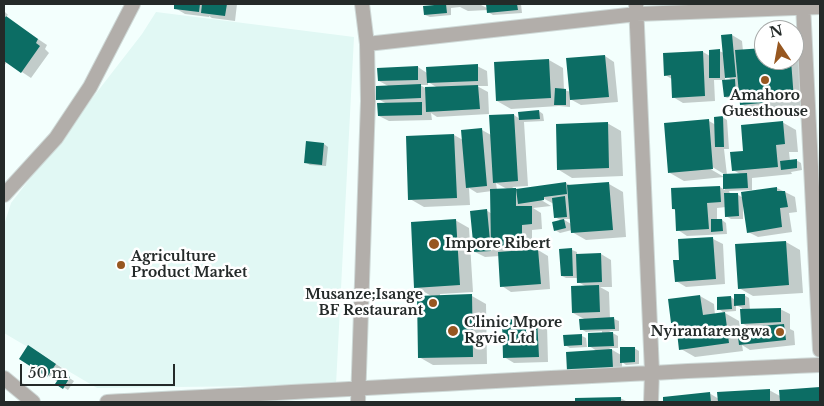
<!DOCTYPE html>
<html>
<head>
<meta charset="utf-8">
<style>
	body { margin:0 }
	#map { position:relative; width:824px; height:406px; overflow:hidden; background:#f3fffd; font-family:"Libre Baskerville",serif }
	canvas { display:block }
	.frame { position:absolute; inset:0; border:5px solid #242a29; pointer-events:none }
	.north { position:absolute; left:754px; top:20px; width:50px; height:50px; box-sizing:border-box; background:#fff; border:1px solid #a7aaa9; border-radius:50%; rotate:348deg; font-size:14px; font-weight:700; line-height:20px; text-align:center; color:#242a29 }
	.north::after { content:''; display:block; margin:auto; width:18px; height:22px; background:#975720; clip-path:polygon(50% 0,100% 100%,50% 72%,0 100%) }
	.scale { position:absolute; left:20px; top:364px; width:155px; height:22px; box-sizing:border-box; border:2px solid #242a29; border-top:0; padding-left:6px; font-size:15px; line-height:18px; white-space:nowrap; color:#242a29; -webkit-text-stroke:4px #fff; paint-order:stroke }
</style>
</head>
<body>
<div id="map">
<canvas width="824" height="406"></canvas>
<div class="frame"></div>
<div class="north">N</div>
<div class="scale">50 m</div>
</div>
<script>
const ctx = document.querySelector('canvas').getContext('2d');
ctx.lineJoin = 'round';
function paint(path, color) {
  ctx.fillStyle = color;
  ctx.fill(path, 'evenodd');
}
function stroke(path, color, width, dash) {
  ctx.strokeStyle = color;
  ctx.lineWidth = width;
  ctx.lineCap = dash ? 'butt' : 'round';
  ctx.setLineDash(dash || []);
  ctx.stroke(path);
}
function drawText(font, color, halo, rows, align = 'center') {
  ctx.font = font + ' "Libre Baskerville",serif';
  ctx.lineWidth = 5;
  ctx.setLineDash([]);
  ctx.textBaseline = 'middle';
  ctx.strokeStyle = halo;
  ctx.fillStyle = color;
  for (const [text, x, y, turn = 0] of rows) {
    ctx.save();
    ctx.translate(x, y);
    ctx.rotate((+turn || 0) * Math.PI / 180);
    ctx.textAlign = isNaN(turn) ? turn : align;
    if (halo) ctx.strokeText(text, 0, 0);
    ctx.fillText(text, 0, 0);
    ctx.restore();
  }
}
const built = new Path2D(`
	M156,12L354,37L336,385L97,388L4,333V225L11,203L142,34Z`);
const shadow = new Path2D(`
	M176,4H237L235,21L212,18L209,16V17L185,14L175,8Z
	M431,4H479L487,8V5L484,4H521L522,13L493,15L488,12V10L468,11L460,7L451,8V15L430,17L425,15L435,6Z
	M4,11L8,15L5,17L47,45L45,49L49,53L31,78L7,62L4,66Z
	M732,35L742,41L743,51L764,49V60H794V49L803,55L808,107L755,112L741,104V98L730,99L725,97L723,80H714L715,101L683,103L673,97L672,79L665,75L703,52L710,56L719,51L724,53ZM725,76L729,78L733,81H725Z
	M605,56L614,62L618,102L581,105L570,99V107L559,106L511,109L497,101L549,60L563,68L564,90L571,92Z
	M477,66L487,71L488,86H477L488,92L489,114L437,117L431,113L432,120L389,121L379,116L387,104L378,99L390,87L379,81L418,67L427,73ZM428,82L438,88L427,89L420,85H428Z
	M539,111L543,114L544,121L524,122L528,186L512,187L517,190L566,183L571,186L609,184L623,192L626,237L586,240L572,232V230L560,233L555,230L562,221L555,217L554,204L539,196L538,198L551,206L533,208L541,213L542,229L532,230V251L538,250L548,256L550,289L511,292L502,286L500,256L485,257L475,252L486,210L492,214V191L477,193L469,188L470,205L424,207L410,199L454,135L463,140L482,130L491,135L514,115L520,119ZM496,183L507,189L497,190ZM563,219H571V224Z
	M722,117L727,120L729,149H724L727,175L740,174L733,170L744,152L782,122L796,130L798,152H789L790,161L796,160L801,163L802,170L791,172L792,174L752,178V190L729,191L730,194H737L743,198L777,188L795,197L797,212L789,213L792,232L758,237L748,232L744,206L743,207V219H731L726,216V207L717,208V220H722L726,223L727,234L687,236L678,230L677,211L673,209L720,187L725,190L724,177L684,181L670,173L709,121L716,125ZM709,165L724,174V177L707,167Z
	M607,123L621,131L623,176L572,178L559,170Z
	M324,144L328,147L326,166L310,165L305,162Z
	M455,220L469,228L473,292L440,294V296H472L486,304L487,364L433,365L419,357L433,297L416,287Z
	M713,239L723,244L725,284L686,287L676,281L681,261Z
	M786,242L800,250L803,293L753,296L739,288L736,245Z
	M572,250L577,252V255L601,254L611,260L612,287H600L609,292L610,319H614L619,321V331H609L618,336V348H609L621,355L634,348L639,351V364L626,365L622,362V373L578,376L597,351L589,346L602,334V331L586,332L581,329L586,320L573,313L587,287L578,282V278H566L562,276Z
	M744,295L749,298L750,310L780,309L790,314V329L794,331L795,345L750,350L742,345L743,351L695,357L681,349L677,325L673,322L670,300L700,296L714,304L715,315L725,313L739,321L740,329L750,328L742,323V308L736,305V311L723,312L719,309L731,297L735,300Z
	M537,320L547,325L548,362L514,363L504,357Z
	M582,336L586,338L587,347L570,348L565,345Z
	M38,352L65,370L63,374L74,381L68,390L57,383L58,382L21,358Z
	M820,388V402H664V398L709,393L719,399L769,390L780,396V392Z
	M620,398L628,402H576V399Z`);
const building = new Path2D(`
	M174,4H200L199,12L174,9Z
	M202,4H227L225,16L201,13Z
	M446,4L447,13L424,15L423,6Z
	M486,4H517L518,10L487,13Z
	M6,16L38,39L36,43L40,46L21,73L4,61V19Z
	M732,34L736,77L725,78L721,35Z
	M764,48V60H791L794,100L740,105L735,50Z
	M720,49V78H709V50Z
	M703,51L705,96L672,98L671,75L664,76L663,53Z
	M605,55L609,97L570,100L566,58Z
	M549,59L551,98L496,101L494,62Z
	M478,64V81L427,83L426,67Z
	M418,66V80L378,81L377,68Z
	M735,79L736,96L724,97L722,80Z
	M421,84V98L376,100V86Z
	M478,85L480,109L426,112L425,87Z
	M555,88L566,89V105H554Z
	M422,102V115L378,116L377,103Z
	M539,110L540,119L519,120L518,112Z
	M514,114L518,181L493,183L489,115Z
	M723,116L724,147H715L714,117Z
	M709,119L713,169L668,173L664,123Z
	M783,121L785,144L776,145L778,167L732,171L730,152L743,151L741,125Z
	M608,122L609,168L557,170L556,124Z
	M482,128L487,186L466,188L461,130Z
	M454,134L457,198L408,200L406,136Z
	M306,141L324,143L322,165L304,163Z
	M797,159V168L781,170L780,161Z
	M747,173L748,188L723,189V174Z
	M566,182L567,194L544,197V200L518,204L516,189Z
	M609,182L613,230L571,233L567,185Z
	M720,186L721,202L707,203L709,229L676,231L675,209H672L671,188Z
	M777,187V191H785L788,207L780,208L782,227L747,233L741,192Z
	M516,188V206H532V224L522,225V245L491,246L490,189Z
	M724,193H738L739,216L725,217Z
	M565,196L567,217L554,218L552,198Z
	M487,209L491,251L474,252L470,211Z
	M456,219L460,285L414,288L411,222Z
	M564,219L566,228L554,231L552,222Z
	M711,219H722L723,231L711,232Z
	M713,237L716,279L675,282L673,260H679L678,239Z
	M786,241L789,285L738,289L735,244Z
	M572,248L573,276H561L559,249Z
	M538,249L541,284L500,287L498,252Z
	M601,253L602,282L577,283L576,254Z
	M599,285L600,312L572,313L571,286Z
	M472,294L473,357L418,358L417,296Z
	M734,294H745V305L734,306Z
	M700,295L703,315L725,312L729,343L679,350L676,323H671L668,299Z
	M731,296L732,309L717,310V297Z
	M781,308V322L741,324L740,309Z
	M614,317L615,329L580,330L579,319Z
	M537,318L539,357L503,358L502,320Z
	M784,324L786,340L739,345L737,328Z
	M613,332L614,346L588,347V333Z
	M582,334V345L564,346L563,335Z
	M28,345L56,364L47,377L19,359Z
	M620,347H635V362L620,363Z
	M612,349L613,368L567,371L566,352Z
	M63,372L70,377L63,389L55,384Z
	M820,387V402H780L779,390Z
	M770,389V402H718L717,392Z
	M710,392L711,402H663V397Z
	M621,397V402H575V398Z`);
const minor = new Path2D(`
	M636,4L652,372L651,402
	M803,4L820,350
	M367,44L637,14L820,7
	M4,195L56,138L90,87L133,4
	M4,378L33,402
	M107,402C345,390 582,375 820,365
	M358,402L368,101L367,44L362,4`);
const markers = [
	[765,80,5,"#975720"],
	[434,244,6,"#975720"],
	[121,265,5,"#975720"],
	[433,303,5,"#975720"],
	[453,331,6,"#975720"],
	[780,332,5,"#975720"]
];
const poiNames = [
	["Amahoro",765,96,"center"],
	["Guesthouse",765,112,"center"],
	["Impore Ribert",445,244],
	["Agriculture",131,257],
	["Product Market",131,273],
	["Musanze;Isange",423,295,"right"],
	["BF Restaurant",423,311,"right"],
	["Clinic Mpore",464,323],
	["Rgvie Ltd",464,339],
	["Nyirantarengwa",770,332,"right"]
];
paint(built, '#e1f8f4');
paint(shadow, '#0003');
paint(building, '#0c6d64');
stroke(minor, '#ced9d7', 16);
stroke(minor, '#b2aeaa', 14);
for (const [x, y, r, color] of markers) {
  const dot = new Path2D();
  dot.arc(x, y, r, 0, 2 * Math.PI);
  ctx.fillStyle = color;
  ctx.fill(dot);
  stroke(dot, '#fff', 2);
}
drawText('bold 14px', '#242a29', '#fff', poiNames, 'left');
</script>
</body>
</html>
